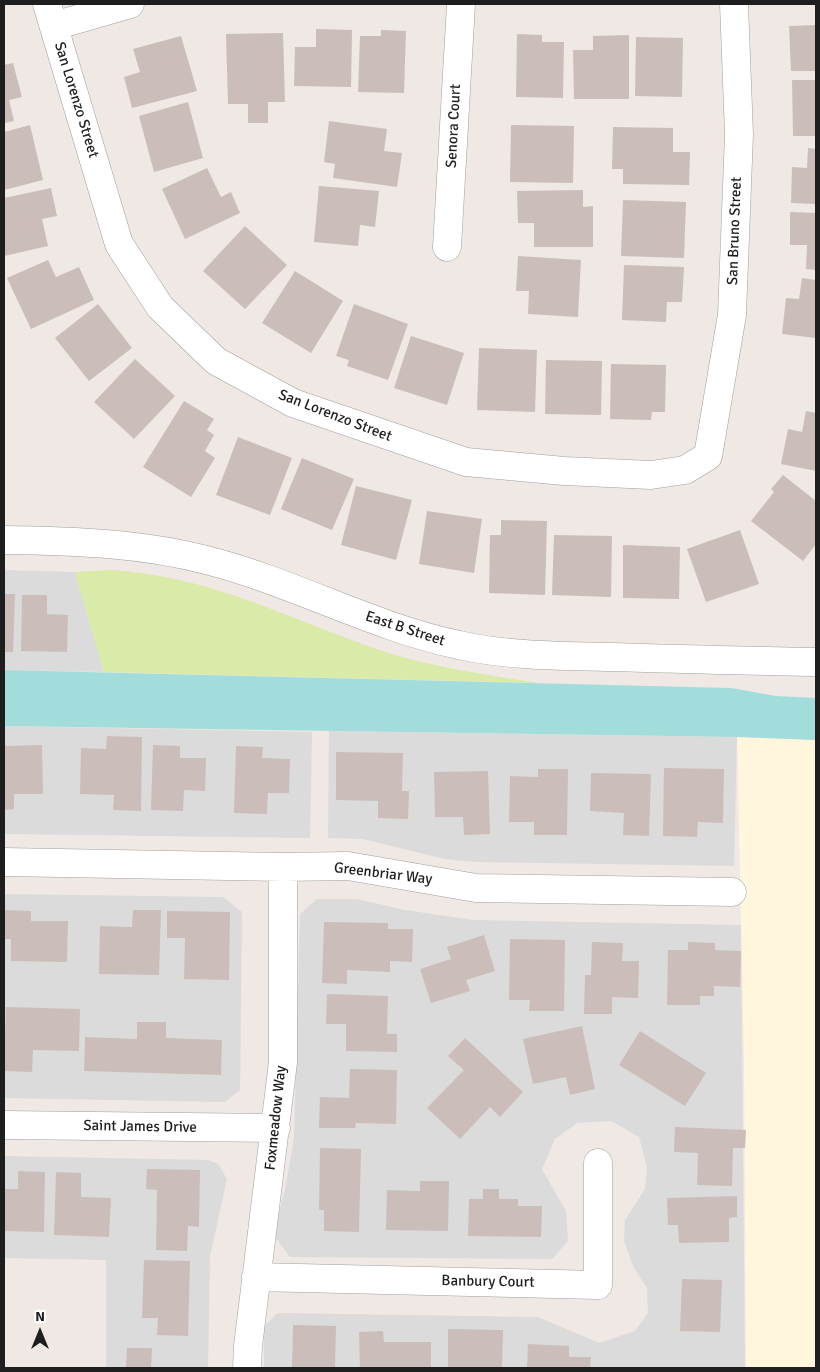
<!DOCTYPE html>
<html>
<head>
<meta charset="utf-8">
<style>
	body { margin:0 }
	#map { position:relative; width:820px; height:1372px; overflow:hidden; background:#efe8e4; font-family:Signika,sans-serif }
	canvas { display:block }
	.frame { position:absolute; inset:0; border:5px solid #1e1e1e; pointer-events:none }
	.north { position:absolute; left:15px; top:1307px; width:50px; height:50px; -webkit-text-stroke:4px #fff; paint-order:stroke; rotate:0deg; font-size:14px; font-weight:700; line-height:20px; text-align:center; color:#1e1e1e }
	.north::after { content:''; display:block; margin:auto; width:18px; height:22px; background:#1e1e1e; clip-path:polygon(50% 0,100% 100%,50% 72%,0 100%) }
</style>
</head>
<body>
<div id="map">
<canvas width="820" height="1372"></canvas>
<div class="frame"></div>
<div class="north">N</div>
</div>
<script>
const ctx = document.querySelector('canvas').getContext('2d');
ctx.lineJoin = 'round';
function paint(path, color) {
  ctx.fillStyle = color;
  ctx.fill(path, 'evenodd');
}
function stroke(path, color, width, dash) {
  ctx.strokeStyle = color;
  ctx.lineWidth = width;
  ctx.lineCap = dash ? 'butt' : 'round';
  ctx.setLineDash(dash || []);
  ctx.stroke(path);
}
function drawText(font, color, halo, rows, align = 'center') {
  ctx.font = font + ' Signika,sans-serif';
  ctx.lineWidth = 4.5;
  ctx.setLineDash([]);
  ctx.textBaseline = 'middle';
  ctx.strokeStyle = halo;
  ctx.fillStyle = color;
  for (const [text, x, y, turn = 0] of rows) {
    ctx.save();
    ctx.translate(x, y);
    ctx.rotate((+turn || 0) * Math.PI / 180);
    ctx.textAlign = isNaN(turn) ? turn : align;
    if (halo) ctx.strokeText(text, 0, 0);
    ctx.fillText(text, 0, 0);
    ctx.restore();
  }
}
const residential = new Path2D(`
	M4,570L75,572L104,672L4,670Z
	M4,726L312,732L310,838L4,834Z
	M329,731L737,737L734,866L476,862L445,859L362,839L328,838Z
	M4,894L223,897L242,912L240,1090L225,1102L4,1098Z
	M317,899H357L405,910L474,920L741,925L745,1368H264V1326L278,1313L538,1317L599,1343L635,1331L648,1313L647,1288L634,1268L624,1241L625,1220L645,1189L647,1167L639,1137L611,1121L577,1123L555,1139L542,1169L566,1211L568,1241L552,1259L290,1257L273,1234L285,1190L294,1138L300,914Z
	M4,1156L208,1160L218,1164L227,1179L210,1256L208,1368H106V1260L4,1258Z`);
const education = new Path2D(`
	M737,737L816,740V1368H746L744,1062Z`);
const grass = new Path2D(`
	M110,570C204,575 282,615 368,646C423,666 481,674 539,683L104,672L75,572Z`);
const water = new Path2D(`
	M4,670L731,688L776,696L816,698V740L737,737L4,726Z`);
const building = new Path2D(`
	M816,25V71H791L789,26Z
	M316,29L352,30L351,87L294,86L295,47H316Z
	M381,30L406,31L404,93L358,92L360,36H381Z
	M283,33L285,102H268V123H248V104H228L226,34Z
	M517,34L542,35V42H564L563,98L516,97Z
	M629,35V99H574L573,50H593V36Z
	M181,36L197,91L132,108L124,77L140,72L133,49Z
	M636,37L683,38L682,97L635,96Z
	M13,63L22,97L9,100L14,121L4,123V65Z
	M792,80H816V136H793Z
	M188,102L203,158L154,172L139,116Z
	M329,121L387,129L384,151L402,153L397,187L333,178L335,164L324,162Z
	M30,125L43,180L4,190V132Z
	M511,125L574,126L573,183L510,182Z
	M613,127L673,128V152H690L689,185L623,184V169H612Z
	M808,148L816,149V204L791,203L792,167L807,168Z
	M207,168L221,197L231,192L240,213L185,239L162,189Z
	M319,186L379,191L375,227L360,225L358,246L314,242Z
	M51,188L57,216L42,219L48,246L4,256V198Z
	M583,190V207L593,206V247H534V223H518L517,191Z
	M623,200L686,202L684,258L621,256Z
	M790,212L816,213V270L806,269L807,245H790Z
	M245,226L287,265L245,309L203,271Z
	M518,256L581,260L578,317L528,314L529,291H516Z
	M48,260L56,277L79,267L94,300L31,329L7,278Z
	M624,265L684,267L682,302H667L666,322L622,320Z
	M295,271L343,301L311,353L262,323Z
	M802,278L816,280V338L782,334L786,298L799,299Z
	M98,304L132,348L89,381L55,338Z
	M354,304L408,324L388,380L347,366L349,360L336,356Z
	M411,336L464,353L447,405L394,388Z
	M479,348L537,350L535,412L477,410Z
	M135,359L175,396L134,439L94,402Z
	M546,360L602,361L601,415L545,414Z
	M611,364L666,365L665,412H652L651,420L610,419Z
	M184,401L214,419L207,430L214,435L205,451L215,458L191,497L143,467Z
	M806,411L816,413V471L781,464L788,429L802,432Z
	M238,437L292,458L270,515L216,495Z
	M302,458L354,479L332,530L281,509Z
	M783,475L816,501V544L803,561L751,521L774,492L771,489Z
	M356,486L412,500L396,560L341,545Z
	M427,511L482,519L474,573L419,564Z
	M501,520L547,521L545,595L489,593L490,535H501Z
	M740,530L759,584L706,602L687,549Z
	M554,535L612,536L611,597L552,595Z
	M623,545L680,547L679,599L623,598Z
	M4,594H15L13,652H4Z
	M22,595H47V614L68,615L67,652L21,651Z
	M107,736L142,737L141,811L113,810L114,795L80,794L81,748L106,749Z
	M42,745L43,794H14V809L4,810V746Z
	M153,745L180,746V758H206L205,791L184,790L183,811L151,810Z
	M236,746L263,747L262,758L290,759L289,793H268L267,814L234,813Z
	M336,752L403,753L402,791H409L408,819L378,818V801L336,800Z
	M664,768L724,769L723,823L698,822L697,837L663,836Z
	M538,769H568L567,835H534V822H509L510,776L538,777Z
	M488,771L490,834L464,835L463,817H435L434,772Z
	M591,773L651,774L649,836L623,835L624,813L590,811Z
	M5,910L31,911V921H68L67,962L11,961V939H4Z
	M133,910H161L159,975L99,974L100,926L132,927Z
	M167,911L230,912L229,980L184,979L185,938H167Z
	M324,922L388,923V929H413L412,962L390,961V972L347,970V984L322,983Z
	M484,935L495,971L466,980L470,991L431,1003L420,969L451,959L447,947Z
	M510,939L565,940L564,1011H529L530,1000H509Z
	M592,942L623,943L622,961H639L638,998L612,997V1014H584L585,975H591Z
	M688,942L715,943V950L741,951L740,987L714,986V996H700V1005H667L668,950H688Z
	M327,994L388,996L387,1034H397V1052L346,1051V1024H326Z
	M6,1007L80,1009L79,1051L33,1050L32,1072L4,1071Z
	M137,1022H166V1038L222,1040L221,1075L84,1071L85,1037L137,1039Z
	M582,1026L595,1089L570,1095L566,1077L533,1084L523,1039Z
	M640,1031L706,1073L685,1106L619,1065Z
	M465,1038L523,1092L500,1117L490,1107L460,1139L427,1108L464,1070L448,1056Z
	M350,1069L397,1070L396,1124L356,1123L355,1128H319L320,1097L349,1098Z
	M675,1127L746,1130L745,1148H733L732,1186L697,1185L698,1153L674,1152Z
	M320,1148L361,1149L359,1232L324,1231V1210H319Z
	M147,1169L200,1170L199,1227L188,1226L187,1251L156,1250L157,1190L146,1189Z
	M18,1171L45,1172L44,1232L4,1231V1189H18Z
	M56,1172L81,1173V1197L111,1198L109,1237L54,1235Z
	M420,1181H449L448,1231L386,1230L387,1190L420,1191Z
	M483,1189H499V1199H518V1206H542L541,1237L468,1236L469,1199H483Z
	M737,1196V1217L729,1218V1242L679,1243L678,1225H668L667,1198Z
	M144,1260L190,1261L188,1336L157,1335L158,1318H142Z
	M682,1279L722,1280L720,1332L680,1331Z
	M293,1325L336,1326L335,1368H292Z
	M448,1329L503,1330L502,1368H448Z
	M383,1331L384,1342H431V1368H360L359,1332Z
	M528,1344L569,1346V1357H591L590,1368H527Z
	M127,1348H152L151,1368H126Z`);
const minor = new Path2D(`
	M47,4L119,244L160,307L216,361L293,403L466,462L564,471L651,475L685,470L708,456L732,315L739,134L734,4
	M54,26L130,4
	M447,247L461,4
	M4,540C73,541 143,543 210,561C295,583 373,627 459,645C506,656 563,656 612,657C680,659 748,661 816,662
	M4,862L283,867L348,866L476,888L732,892
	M4,1125L276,1128
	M256,1277L598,1285V1163
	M247,1368L248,1346L283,1062V867`);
const streetNames = [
	["San Lorenzo Street",76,100,73],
	["Senora Court",454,126,-87],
	["San Bruno Street",735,231,-88],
	["San Lorenzo Street",335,416,21],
	["East B Street",405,629,18],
	["Greenbriar Way",383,874,7],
	["Foxmeadow Way",276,1118,-84],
	["Saint James Drive",140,1127,1],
	["Banbury Court",488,1282,1]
];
paint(residential, '#dcdbdb');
paint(education, '#fff6dd');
paint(grass, '#daeaa9');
paint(water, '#a3dddb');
paint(building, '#cbbdba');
stroke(minor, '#9f9f9f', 29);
stroke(minor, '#fff', 28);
drawText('15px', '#1e1e1e', '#fff', streetNames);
</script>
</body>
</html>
